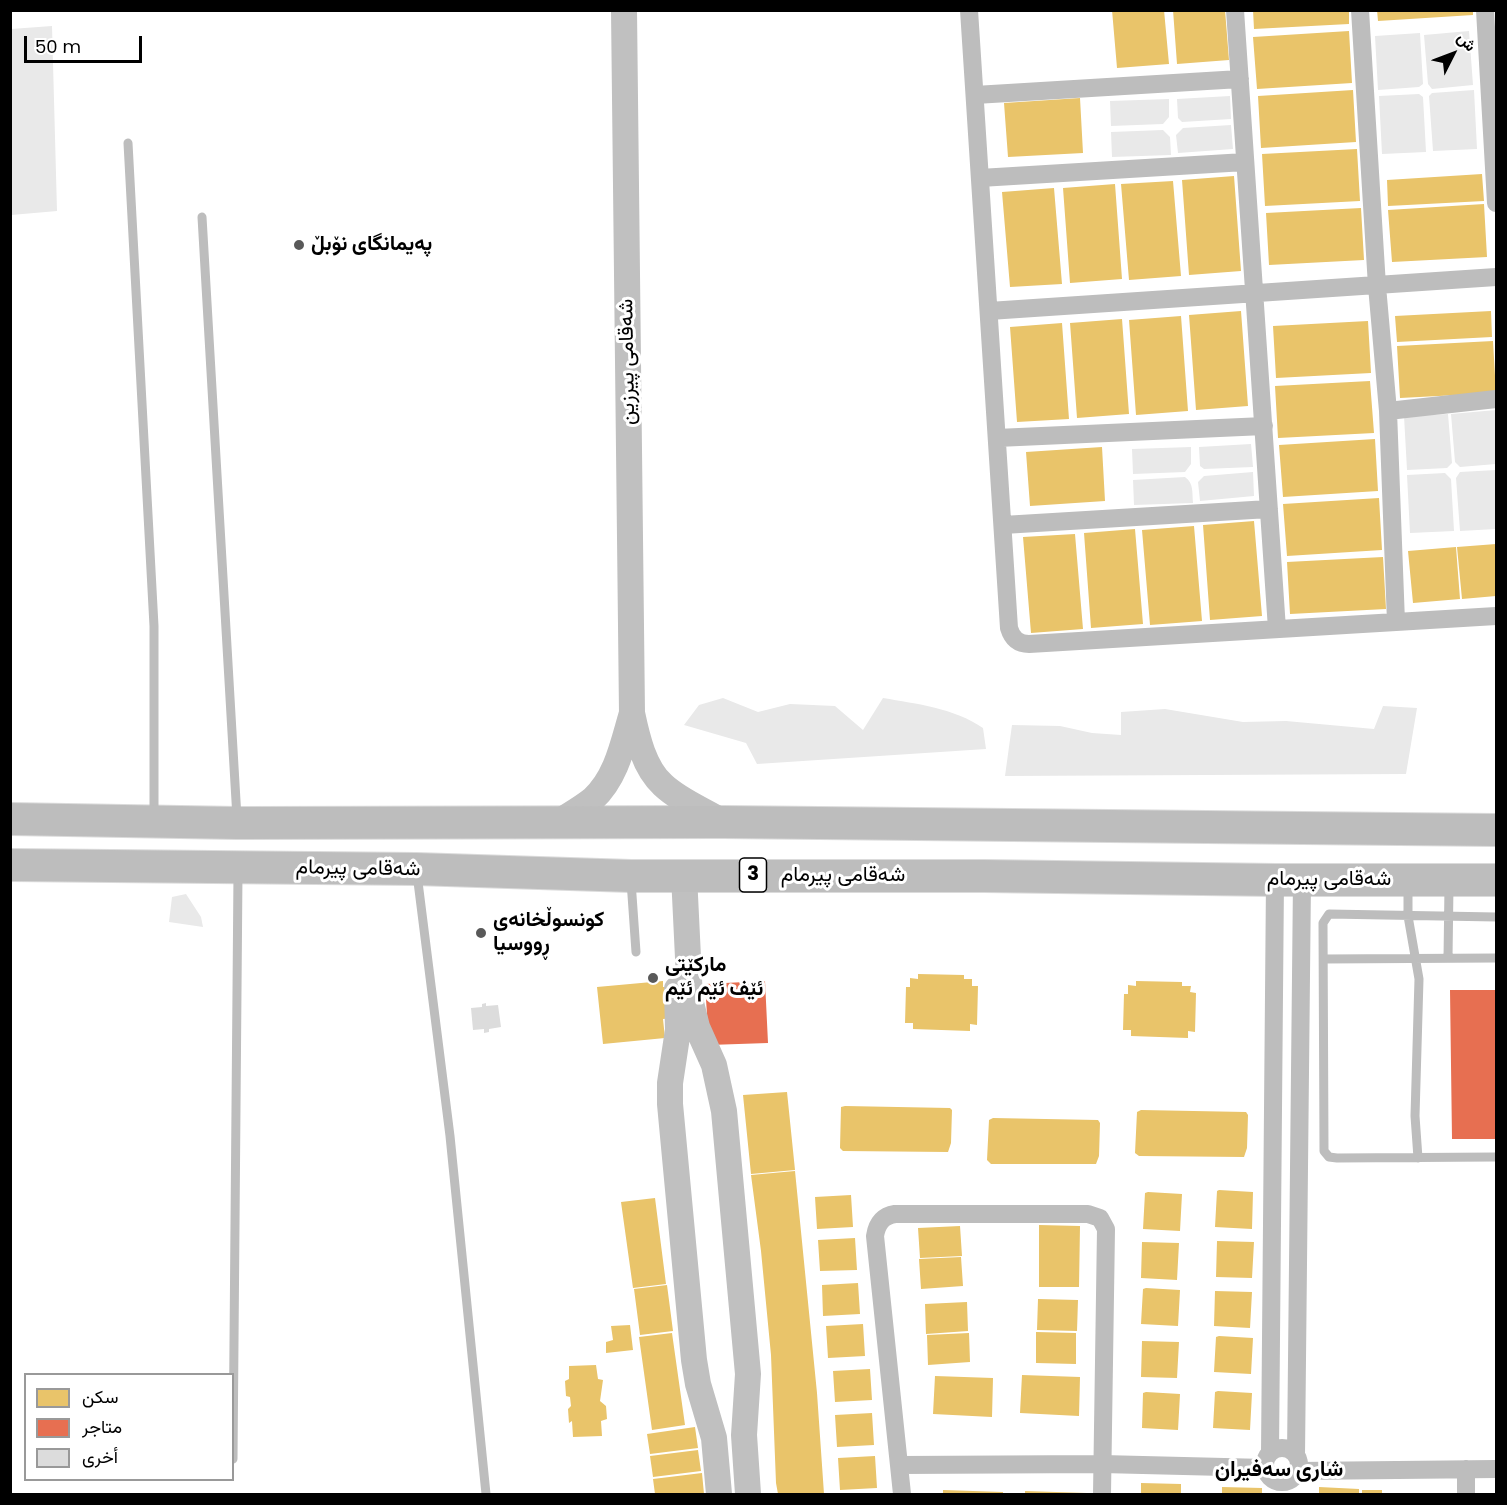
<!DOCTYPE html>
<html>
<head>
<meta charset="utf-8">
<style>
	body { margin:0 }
	#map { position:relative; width:1507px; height:1505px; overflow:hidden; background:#fff; font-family:Poppins,Vazirmatn,sans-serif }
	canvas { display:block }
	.frame { position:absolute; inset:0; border:12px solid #000; pointer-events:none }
	.legend { position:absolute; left:24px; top:1373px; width:210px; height:108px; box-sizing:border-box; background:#fff; border:2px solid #999; margin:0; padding:8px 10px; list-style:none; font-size:18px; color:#000 }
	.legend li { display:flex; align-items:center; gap:12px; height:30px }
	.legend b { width:30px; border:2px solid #999 }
	.north { position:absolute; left:1423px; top:24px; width:60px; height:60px; -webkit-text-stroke:4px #fff; paint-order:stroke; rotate:48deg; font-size:16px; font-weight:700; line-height:24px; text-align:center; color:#000 }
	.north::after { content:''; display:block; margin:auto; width:21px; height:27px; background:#000; clip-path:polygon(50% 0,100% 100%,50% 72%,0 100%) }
	.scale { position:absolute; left:24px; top:36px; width:118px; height:27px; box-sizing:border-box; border:3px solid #000; border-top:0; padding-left:8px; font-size:18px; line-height:21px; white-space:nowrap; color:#000; -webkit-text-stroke:4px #fff; paint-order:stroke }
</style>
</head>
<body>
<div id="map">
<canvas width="1507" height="1505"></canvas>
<div class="frame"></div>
<ul class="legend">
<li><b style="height:16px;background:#e9c46a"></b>سكن</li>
<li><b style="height:16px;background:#e76f51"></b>متاجر</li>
<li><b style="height:16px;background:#dcdcdc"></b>أخرى</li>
</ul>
<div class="north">ش</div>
<div class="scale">50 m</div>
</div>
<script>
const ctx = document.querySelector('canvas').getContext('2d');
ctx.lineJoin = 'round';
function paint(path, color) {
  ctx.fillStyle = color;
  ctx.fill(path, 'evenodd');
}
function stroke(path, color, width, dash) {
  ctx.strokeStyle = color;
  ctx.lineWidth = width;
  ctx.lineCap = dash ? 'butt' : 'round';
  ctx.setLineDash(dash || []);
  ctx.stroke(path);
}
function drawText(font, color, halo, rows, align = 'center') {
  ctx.font = font + ' Poppins,Vazirmatn,sans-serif';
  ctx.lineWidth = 6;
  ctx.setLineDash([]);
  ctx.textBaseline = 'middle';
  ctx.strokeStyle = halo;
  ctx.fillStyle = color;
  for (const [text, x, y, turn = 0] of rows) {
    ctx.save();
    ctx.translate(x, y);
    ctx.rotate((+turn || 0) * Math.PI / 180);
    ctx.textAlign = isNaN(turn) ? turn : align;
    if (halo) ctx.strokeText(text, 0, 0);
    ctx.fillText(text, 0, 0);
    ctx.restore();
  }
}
const green = new Path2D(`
	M52,26L57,211L11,215V29Z
	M1469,31L1473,85L1432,89L1428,84L1424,35Z
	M1420,33L1423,84L1419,87L1378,90L1375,36Z
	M1474,90L1477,149L1433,151L1429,96L1432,93Z
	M1419,94L1423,97L1426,152L1382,154L1379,96Z
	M1230,96L1231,119L1182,122L1178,118L1177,99Z
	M1169,99V117L1163,124L1111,126L1110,101Z
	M1231,125L1233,149L1178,153L1176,135L1183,128Z
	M1163,130L1170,137L1171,155L1112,157L1111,132Z
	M1496,410V464L1460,467L1455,462L1451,414Z
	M1448,414L1452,463L1447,468L1407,470L1404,416Z
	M1251,444L1253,467L1204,469L1200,466L1199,447Z
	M1191,447V464L1185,472L1133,474L1132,449Z
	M1496,470V529L1460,531L1456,478L1460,472Z
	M1253,472L1254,496L1200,501L1198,482L1204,476Z
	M1445,473L1451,479L1454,531L1410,533L1407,475Z
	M1185,477C1194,483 1192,493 1193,503L1134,505L1133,480Z
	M723,698L758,712L790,704L835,706L863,730L883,698C917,704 954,708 983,728L986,749L757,764L746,743L684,725L699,705Z
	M1383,706L1417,708L1406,774L1005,776L1012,725L1060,726L1092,733L1121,735V712L1165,709L1243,722L1286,721L1374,729Z
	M186,894L201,917L203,927L169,922L172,897Z`);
const homes = new Path2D(`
	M1112,10H1164L1169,64L1117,68Z
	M1173,10H1225L1229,60L1177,64Z
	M1253,10H1349V24L1254,29Z
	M1377,10H1473V15L1378,21Z
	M1349,31L1352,83L1257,89L1253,37Z
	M1353,90L1356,142L1261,148L1258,96Z
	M1080,98L1083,153L1008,157L1004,103Z
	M1357,149L1360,201L1265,206L1262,154Z
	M1482,174L1484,201L1388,206L1387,180Z
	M1234,176L1241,271L1189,275L1182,180Z
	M1173,181L1181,276L1129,280L1121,184Z
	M1115,184L1122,279L1070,283L1063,188Z
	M1054,188L1062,284L1010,287L1002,192Z
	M1484,204L1487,257L1392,262L1388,210Z
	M1361,208L1364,260L1269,265L1266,213Z
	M1241,311L1248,406L1196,410L1189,315Z
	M1491,311L1492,337L1397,342L1395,316Z
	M1181,316L1188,411L1136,415L1129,320Z
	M1122,319L1129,414L1077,418L1070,323Z
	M1368,321L1371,373L1276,378L1273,326Z
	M1062,323L1069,419L1017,422L1010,327Z
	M1493,341L1496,393L1400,398L1397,346Z
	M1370,381L1374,433L1278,438L1275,386Z
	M1375,439L1378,491L1283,497L1279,445Z
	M1102,447L1105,501L1030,506L1026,452Z
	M1379,498L1382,550L1287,556L1283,504Z
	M1254,521L1262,616L1210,620L1203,525Z
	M1194,526L1202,621L1150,625L1142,530Z
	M1135,529L1143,624L1091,628L1084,533Z
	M1075,534L1083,629L1031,633L1023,537Z
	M1496,544V596L1462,599L1457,547Z
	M1456,547L1460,599L1413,603L1408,551Z
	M1383,557L1386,609L1290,614L1287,562Z
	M918,974L964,975V979H972V986H978L977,1025L970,1024V1031L913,1029V1023H905L906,987H910V978L918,979Z
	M663,981V987H669L672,1018L663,1019L665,1038L603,1044L597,987Z
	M1136,981L1182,982V986H1191L1190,992L1196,993L1195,1032L1188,1031V1038L1131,1036V1030H1123L1124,994H1128V985L1136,986Z
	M787,1092L795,1170L751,1174L743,1095Z
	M845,1106L950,1108L952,1110L951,1143L948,1152L843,1151L840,1148L841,1107Z
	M1141,1110L1246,1112L1248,1115L1247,1148L1244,1157L1139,1156L1135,1153L1137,1112Z
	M993,1118L1098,1120L1100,1123L1099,1156L1096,1164H991L987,1160L989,1120Z
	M795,1171L817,1393L824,1494H778L776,1483L771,1355L761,1251L751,1175Z
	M1219,1190L1253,1192L1252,1229L1215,1227L1217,1191Z
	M1148,1192L1182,1194L1180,1231L1143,1229L1145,1193Z
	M851,1195L853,1227L817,1229L815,1197Z
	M655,1198L666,1284L633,1288L621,1202Z
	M1039,1225L1080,1226L1079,1287H1039Z
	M960,1226L962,1256L920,1258L918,1228Z
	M855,1238L857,1270L820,1271L818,1240Z
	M1217,1241L1254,1242L1252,1278L1216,1277Z
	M1142,1242L1179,1243L1177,1280L1141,1278Z
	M961,1257L963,1286L921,1289L919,1259Z
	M858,1283L860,1314L823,1316L822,1285Z
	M667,1285L673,1331L640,1335L634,1289Z
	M1146,1288L1180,1290L1178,1326L1141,1324L1143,1289Z
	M1215,1291L1252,1292L1250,1328L1214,1326Z
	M1038,1299L1078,1300L1077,1331L1037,1330Z
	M967,1302L968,1331L926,1334L925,1304Z
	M863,1324L865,1356L828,1358L826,1326Z
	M630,1325L633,1350L606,1353V1342L613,1340L611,1326Z
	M1036,1332L1076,1333V1364L1036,1363Z
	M672,1333L685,1425L652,1430L639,1337Z
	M969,1333L970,1362L928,1365L927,1335Z
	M1219,1336L1253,1338L1251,1374L1214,1372L1216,1337Z
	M1142,1341L1179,1342L1177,1378L1141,1377Z
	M596,1365L598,1379L603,1380L600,1401L606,1406L607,1419L601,1421L602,1436L573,1437L572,1421L569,1423L568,1409L571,1406L570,1397L566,1396L565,1381L569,1379V1366Z
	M870,1369L872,1400L835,1402L833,1371Z
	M1022,1375L1080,1377L1079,1416L1020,1413Z
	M935,1376L993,1378L992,1417L933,1414Z
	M1218,1391L1252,1393L1250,1430L1213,1428L1215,1392Z
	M1146,1392L1180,1394L1178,1430L1142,1428L1143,1393Z
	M872,1413L874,1445L837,1447L835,1415Z
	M695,1427L698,1448L650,1454L647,1434Z
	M698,1450L701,1471L653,1477L650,1456Z
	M875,1456L877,1488L840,1490L838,1458Z
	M702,1473L704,1494H655L653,1479Z
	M1141,1483L1181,1484V1494H1141Z
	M1222,1487L1262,1488V1494H1222Z
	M1319,1487L1359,1489V1494H1319Z
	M943,1490L1003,1492V1494H943Z
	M1362,1490H1382V1494H1362Z
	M1025,1491L1087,1493V1494H1025Z`);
const shops = new Path2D(`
	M765,981L768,1043L709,1045L705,984Z
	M1450,990H1496V1139H1452Z`);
const building = new Path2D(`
	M486,1003V1006L498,1005L501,1027L489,1029V1032L484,1033V1029L473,1030L471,1008L482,1007V1004Z`);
const lane = new Path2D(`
	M128,143L154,626V816
	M202,217L237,818
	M417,874L450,1136L486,1494
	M631,881L636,952
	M1408,885V916L1419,979L1415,1116L1418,1158
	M1496,917L1329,914L1323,923L1324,1151L1329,1157L1337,1158L1496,1157
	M1448,958L1449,886
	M1325,959L1496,958
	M233,1459L238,873`);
const street = new Path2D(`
	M969,10L1009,628C1012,638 1018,644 1029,644L1496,616
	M1235,10L1277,629
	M1360,10L1377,286L1388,411L1396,622
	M1485,10L1496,203
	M975,95L1240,79
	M980,178L1245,162
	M989,311L1496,277
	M1388,411L1496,399
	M997,438L1264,426
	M1003,525L1269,509
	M1265 1465a17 17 0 1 1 34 0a17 17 0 1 1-34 0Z
	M1270,1452L1275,880
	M1296,1455L1302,880
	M900,1465L1102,1464L1265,1468
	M1466,1469V1494
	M1298,1471L1496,1469
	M902,1494L875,1236C877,1223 883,1216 895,1214H1088L1100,1218L1106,1229L1102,1494`);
const secondary = new Path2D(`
	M624,10L632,713C637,737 644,768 663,785C680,801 704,810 723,822
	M557,823C569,815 582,808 593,799C617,777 623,743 632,713
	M684,875L690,999L697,1027L714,1065L724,1111L748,1374L744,1435L748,1494
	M677,989L678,1030L670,1083V1104L694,1360L698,1384L714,1438L719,1494`);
const highway = new Path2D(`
	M10,819L237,823L723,822L1496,830
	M10,865L416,869L631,876H984L1275,880H1496`);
const markers = [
	[299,245,6,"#595959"],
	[481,933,6,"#595959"],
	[653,978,6,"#595959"]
];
const shields = [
	[753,875,27]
];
const shieldNames = [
	["3",753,875]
];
const poiNames = [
	["پەیمانگای نۆبڵ",311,245],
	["کونسوڵخانەی",493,921],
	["ڕووسیا",493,945],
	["مارکێتی",665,966],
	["ئێف ئێم ئێم",665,990]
];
const streetNames = [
	["شەقامی پیرزین",628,362,-91],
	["شەقامی پیرمام",358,869,1],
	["شەقامی پیرمام",843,876],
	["شەقامی پیرمام",1329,880]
];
const neighbourhoodNames = [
	["شاری سەفیران",1279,1470]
];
paint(green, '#e9e9e9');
paint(homes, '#e9c46a');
paint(shops, '#e76f51');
paint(building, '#dcdcdc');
stroke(highway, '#dbdbdb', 34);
stroke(lane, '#bdbdbd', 9);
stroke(street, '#bdbdbd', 18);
stroke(secondary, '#c0c0c0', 26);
stroke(highway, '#bdbdbd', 32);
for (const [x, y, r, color] of markers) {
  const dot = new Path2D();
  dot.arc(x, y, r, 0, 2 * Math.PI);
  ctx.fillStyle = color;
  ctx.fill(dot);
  stroke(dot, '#fff', 2);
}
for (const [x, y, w] of shields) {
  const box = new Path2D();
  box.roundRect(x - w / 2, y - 17, w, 34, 4.5);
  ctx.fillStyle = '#fff';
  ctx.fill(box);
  stroke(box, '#000', 1.5);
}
drawText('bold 20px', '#000', null, shieldNames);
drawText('bold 21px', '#000', '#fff', poiNames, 'left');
drawText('21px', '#000', '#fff', streetNames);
drawText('bold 22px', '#000', '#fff', neighbourhoodNames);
</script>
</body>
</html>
